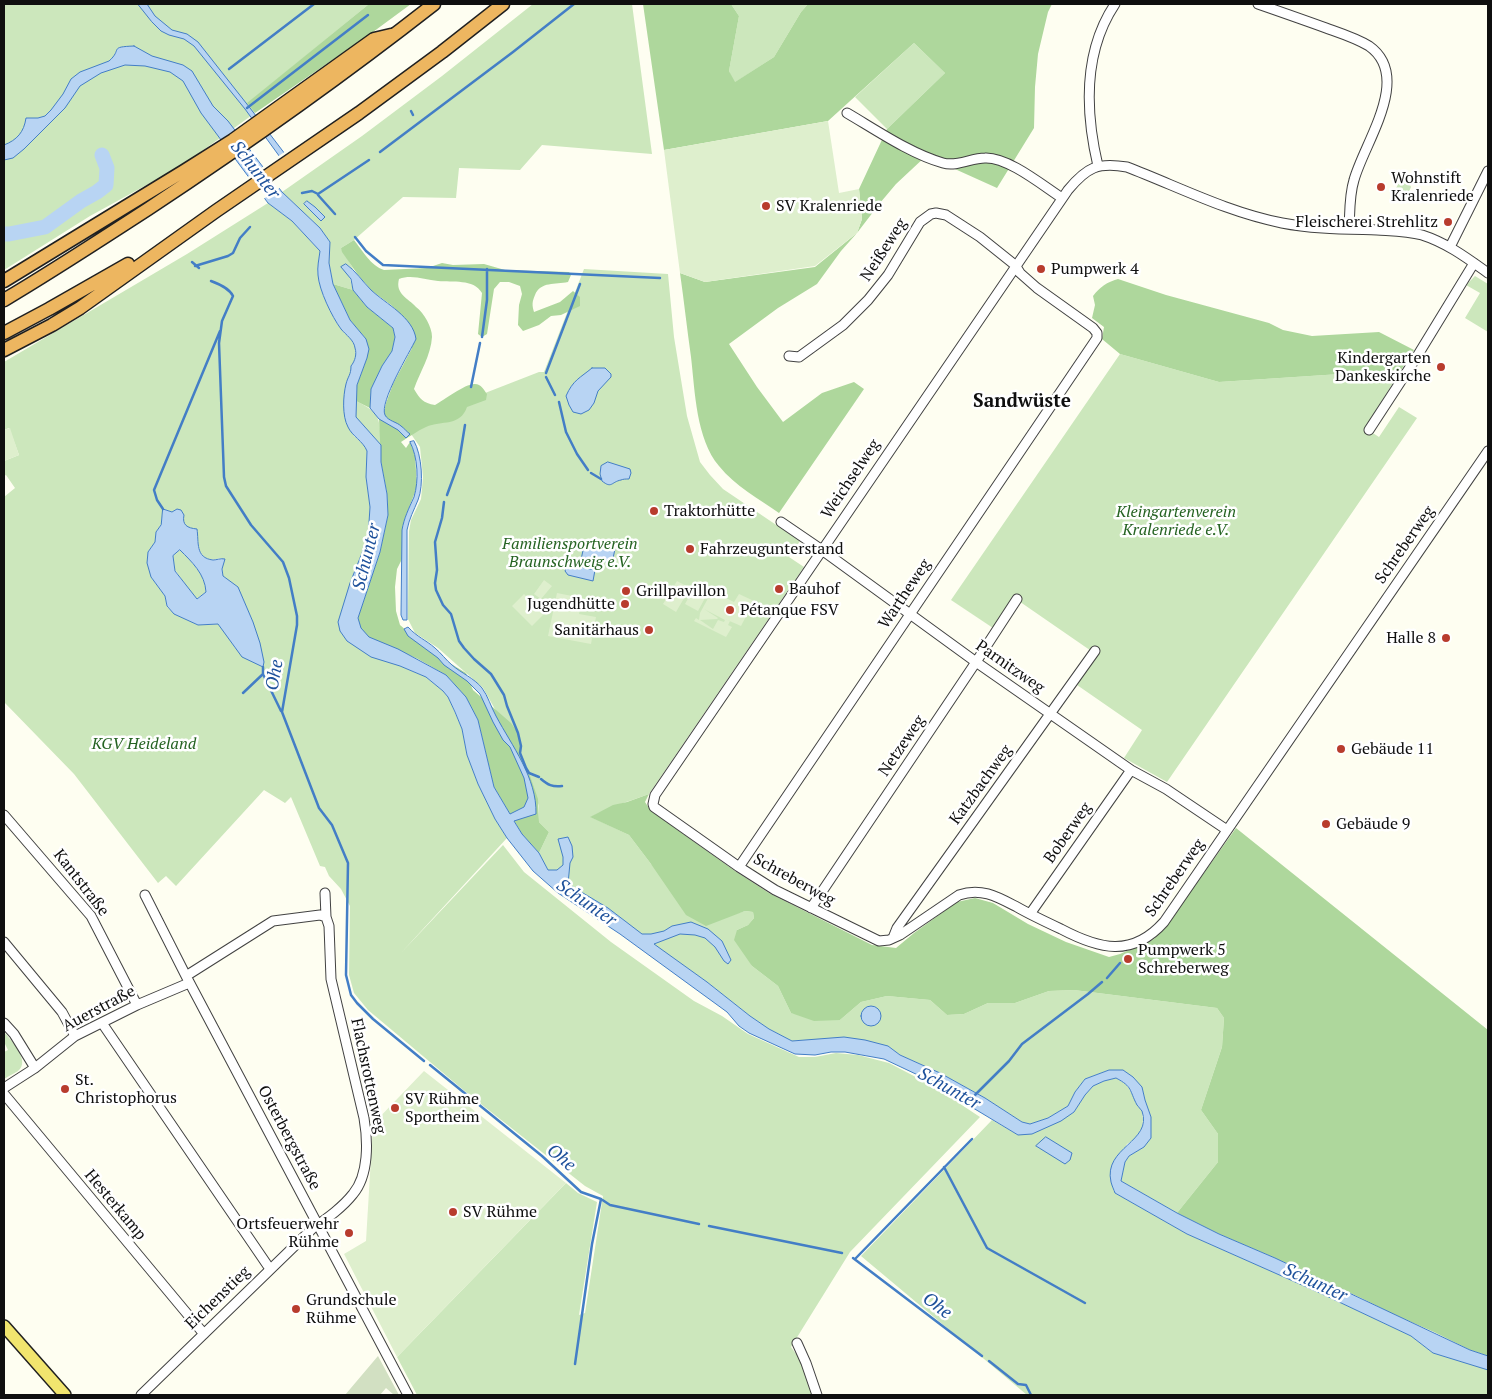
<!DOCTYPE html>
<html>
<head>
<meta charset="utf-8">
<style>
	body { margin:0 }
	#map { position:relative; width:1492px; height:1399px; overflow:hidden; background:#fefef1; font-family:"PT Serif",serif }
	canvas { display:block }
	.frame { position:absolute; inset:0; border:5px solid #0f0f0f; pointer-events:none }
</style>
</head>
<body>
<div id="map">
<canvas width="1492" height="1399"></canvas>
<div class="frame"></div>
</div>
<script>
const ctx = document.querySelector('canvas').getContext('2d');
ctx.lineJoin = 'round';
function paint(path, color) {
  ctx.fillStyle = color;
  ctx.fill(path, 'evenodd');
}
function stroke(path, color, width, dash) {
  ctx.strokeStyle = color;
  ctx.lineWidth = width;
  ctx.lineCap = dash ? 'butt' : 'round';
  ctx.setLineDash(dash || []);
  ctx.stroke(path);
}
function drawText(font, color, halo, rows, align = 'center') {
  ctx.font = font + ' "PT Serif",serif';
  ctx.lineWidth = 5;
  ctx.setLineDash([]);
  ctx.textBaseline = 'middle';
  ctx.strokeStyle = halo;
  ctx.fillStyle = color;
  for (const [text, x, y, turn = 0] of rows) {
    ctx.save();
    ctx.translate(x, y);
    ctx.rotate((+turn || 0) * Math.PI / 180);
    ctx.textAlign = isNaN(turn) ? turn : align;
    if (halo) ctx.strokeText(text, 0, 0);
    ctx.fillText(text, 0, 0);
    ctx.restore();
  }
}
const green = new Path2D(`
	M4,4H369L248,103L255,113L181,166L90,216L4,270Z
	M533,4H632L652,154L542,145L520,170L459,168L456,198L403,197L354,240L341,248L354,270L346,264L353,290L333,284L329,263L330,242L320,228L282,192L362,136L442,76Z
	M731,4H808L801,12L774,57L734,83L729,71L739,16Z
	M914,43L945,73L887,129L855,97Z
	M1402,182L1410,185L1411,187L1406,198L1403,199L1396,196L1394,193L1398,184Z
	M268,203L292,221L320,251C319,259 317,268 318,275C319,290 332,317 341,329C346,335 354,340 355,348C357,354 355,361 351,366V375L346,384L353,435L366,447L367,451L366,477L370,507L368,538L350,583L400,666L426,677L443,691L448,697L462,729L467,755L478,784L495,819L507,838L400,954L503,845L524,872L611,942L694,1001L722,1016L748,1034L799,1057H815L836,1053L858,1055L889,1063L933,1086L980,1117L850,1252L791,1347L804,1365L814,1395H417L397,1357L566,1183L578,1193L597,1202L579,1315L585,1313L603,1196L585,1186L467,1093L368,1010L354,993L349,975L350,906L341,889L329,876L325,867L320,866L291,797L285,803L264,790L176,886L166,876L158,883L74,774L4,702V497L15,488L6,475L4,476V461L19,455L9,428L4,430V362L187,254ZM163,509L172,512L177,509L184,525L198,538C198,554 204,563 221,558L223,576L238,588L253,622L235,648L229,637L218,624L198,625L175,614L167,607L165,596L151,577L148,552L155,542L156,532L161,525Z
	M584,269L668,274L674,337L687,416L700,462L710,475L723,489L800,541L789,557L804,567L649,794C628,802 609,806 591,817L629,835L651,864L732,915L745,911L753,912L754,918L748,925L737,930L752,966L778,986L791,1013L840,1020L861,1002L887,996L930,1000L947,1015L964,1014L988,1003H1015L1049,991L1074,990L1217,1008L1224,1018L1222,1047L1201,1110L1218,1134V1162L1177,1213L1121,1181L1125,1162L1129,1156L1144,1147L1151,1127V1117L1145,1100L1142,1087L1109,1070L1085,1079L1075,1092L1068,1106L1048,1118L1030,1124L1022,1122L985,1098L940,1073L900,1055L888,1046L811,1040L792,1041L769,1029L750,1016L707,982L653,944L608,908L568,884L548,870L539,853L549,832L539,822V806L522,757L483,688L438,648L415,633L408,619V608L409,531L411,520L421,499L423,477L420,447L411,434L462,402L539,372H544Z
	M1475,276L1488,284V332L1465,318L1480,293L1466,285Z
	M1120,354L1219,382L1401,370L1365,428L1379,437L1399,407L1417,418L1167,782L1124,758L1142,730L1077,685L1097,655L1013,597L993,628L951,600Z
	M356,401C382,414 379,418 381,445L356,418Z
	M180,550C192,562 205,574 206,592L196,599L175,570L173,556Z
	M4,1032C11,1040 31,1061 18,1071C14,1074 8,1076 4,1079V1052L8,1050L4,1042Z
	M1116,1078L1126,1084L1134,1096L1137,1104L1142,1111L1143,1120L1142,1129L1135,1139L1127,1144L1111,1173V1181L1115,1193L1187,1234L1320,1293L1411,1336L1433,1353L1485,1368L1488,1370V1395H1027L861,1256L992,1120L1018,1135L1074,1112L1085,1095L1093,1086L1104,1081Z`);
const forest = new Path2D(`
	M369,4H411L373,32L255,113L247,103Z
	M643,4H731L739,16L729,71L735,82L774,57L801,12L808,4H1052L1048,12L1038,54L1035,87L1034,128L997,188L926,156L896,184L880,203L857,233L841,251L817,284L778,308L729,344L757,387L783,422L822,393L854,382L864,389L779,513C759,499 735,486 719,466C696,439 695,391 691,357C687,329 684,301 680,273L705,282L815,267L857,233L862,219L859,189L887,129L945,73L914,43L828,121L664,150Z
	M354,240C362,250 371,266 384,270L427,268L442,263L453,265L484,264L505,270L569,272L571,275L568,282C555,285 541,281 535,295C532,302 532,305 534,312L560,302L573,291L580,297V306L561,315L551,316L539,325L523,331L518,325L519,305L522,294L520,286L509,282H500L494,289L487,334L482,337L478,334L482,293C473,278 453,283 438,281C425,280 412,274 399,279C395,294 408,298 416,307C424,313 432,327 432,337C431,355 420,372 414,389C420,399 423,403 435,405C444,400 466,383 475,384C481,384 484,390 487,394L486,400L467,407C460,427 442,420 426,427C417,431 409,437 401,442L406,448L410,442L415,455L417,487L405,518L402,530V559L397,569L395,587L396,611L400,625L430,651L466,673L473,690L511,723L518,733L521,746L520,753L526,768L529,773L538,799L539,822L549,832L539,853L522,834L494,787L478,720L466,697L446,675L418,659L369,637L361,629L358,618L380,552L388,515L387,493L381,462L379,419L384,412L386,403L393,384L412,348L410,324L391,305L372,291L358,275L342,252L341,248Z
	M1118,279L1166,295L1269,323L1283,330L1312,336L1379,332L1414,350L1401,370L1219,382L1120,354L1102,339L1104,327L1092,318L1095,305L1093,296C1100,287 1107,282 1118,279Z
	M333,284L353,290L367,307L393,328L395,337L392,351L382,366L371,389L370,408L356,401L357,385L367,358L366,339L350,320Z
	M649,794L645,802L651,811L735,871L769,893L872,945L896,948L914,933L957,902L975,898L993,903L1028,924L1066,942L1109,957L1120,954L1154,939L1172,918L1236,828L1488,1030V1356L1470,1350L1434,1332L1393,1314L1361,1298L1275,1258L1219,1234L1177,1213L1218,1162V1134L1201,1110L1222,1047L1224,1018L1217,1008L1074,990L1049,991L1015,1003H988L964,1014L947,1015L930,1000L887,996L861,1002L840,1020L814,1021L791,1013L778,986L752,966L734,940L737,930L748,925L754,918L753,912L745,911L706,926L686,915L651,864L629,835L590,817L613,805L627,802Z`);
const cemetery = new Path2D(`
	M378,1356L399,1395H394L386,1388L380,1395H345Z`);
const pitch = new Path2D(`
	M828,121L839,193L859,189L862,219L857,233L815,266L705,282L680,273L664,150Z
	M10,428L19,455L4,461V430Z
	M544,580L552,586L541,599L534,594Z
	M698,580L711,587L698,611L685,604Z
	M677,581L690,588L676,612L663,604Z
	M712,591L734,602L739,594L754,601L741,626L725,619L730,621L728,625L732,627L726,637L694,621L696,618L699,620L700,613ZM704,609L725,620L724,622L718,620L713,629L700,620L717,619L718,618Z
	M557,593L582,598L579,614L596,617L591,644L548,636Z
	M524,594L544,614L532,626L512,606Z
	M424,1071L566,1183L397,1357L344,1254L366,1241L373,1124Z`);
const water = new Path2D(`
	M138,4H147L155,16L172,30L187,34L198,42L250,108L298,171L293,175L245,109L194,46L184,39L169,35L161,31L152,22Z
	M134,46L152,56L183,65L192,71L213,106L228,121L282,192L320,228L330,242L329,263L333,284L350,320L366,339L369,349L367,358L357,385L356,417L381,445V462L387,494L388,515L380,552L358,618L361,628L369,637L398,649L446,675L466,697L478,720L494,787L510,814L524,807L528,798L524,778L510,747L503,740L493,722L480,694L467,681L444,665L438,658L408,636L404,629L408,627C417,637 426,640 435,648C441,653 446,660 452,665C461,673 474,678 482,688C488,696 491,707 496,716C512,746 537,778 536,814L514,821L522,834L539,853L548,870H557L563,865V857L558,839L568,837L572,846L573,857L570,863L568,884L608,908L642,934H651L664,931L672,926L691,922L708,929L722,941L731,960L728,964L724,961L715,947L705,938L695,935L680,934L654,944L707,982L750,1016L769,1029L792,1041L844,1037L865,1040L888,1046L900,1055L940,1073L985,1098L1022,1122L1030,1124L1048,1118L1068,1106L1075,1092L1085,1079L1109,1070H1123L1133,1077L1142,1087L1145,1100L1151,1117V1138L1144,1147L1129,1156L1125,1162L1121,1181L1177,1213L1219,1234L1275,1258L1470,1350L1488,1356V1370L1433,1353L1411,1336L1320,1293L1187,1234L1115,1193C1114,1190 1112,1186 1111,1182C1103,1147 1153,1142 1142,1111C1141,1110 1138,1106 1137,1105C1129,1090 1133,1087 1116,1078L1104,1081L1093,1086L1085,1095L1074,1112L1061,1121L1032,1134L1018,1135L920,1076L884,1059L845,1052H831L815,1055L795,1054L749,1033L739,1026L727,1012L620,934L558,893L533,871L507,838L495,819L478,784L467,755L462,729L455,712L448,697L443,691L426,677L400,666L371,657L347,641L340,631L338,622L350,583L368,538L370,507L366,477L367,451C363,441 352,436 348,427C342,416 343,396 346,384C348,376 351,375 351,366C355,361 357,354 355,348C354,340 346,335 341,329C332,317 319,290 318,275C317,267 319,259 320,251L292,221L268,203L201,113L183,81L170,72L145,66L125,65L101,73L80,86L65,108L24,149L13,158L4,160V145C17,140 24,132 26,118H38L45,116L51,110L63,94L71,79L80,72L109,61C123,49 108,47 134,46Z
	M307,201L315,207L325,217L321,221L304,204Z
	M346,264C356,271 362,281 371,290C386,304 413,317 416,339C410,352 379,402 385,415C388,421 397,422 401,426C404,428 407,432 410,434L406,438L398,430L379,419L370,408L371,389L382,366L392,351L395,337L393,328L367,307L353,290L351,279L341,267Z
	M592,368H605L611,374V377L598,391L594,403L589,410L581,414L573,412L569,405L566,396C573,380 580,378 592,368Z
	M414,441C422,455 424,485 418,500C414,510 409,519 407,530V620H403L401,615L402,530C404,518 409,508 414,497C419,481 418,457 410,442Z
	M608,462L630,469L631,473L629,479C626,479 623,479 621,480C611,482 612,489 602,481L600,474L601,466Z
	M163,509L172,512L177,509L181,510L184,515C182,525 187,528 197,529C199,542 195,558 213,560C217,560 220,558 225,559L222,569L223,576L238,587L253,622L260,643L264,662L263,667L242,657L218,624L198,625L174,614L167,606L165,596L151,577L147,563L148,552L155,542L156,532L161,525ZM180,550C192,562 205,574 206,592L197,599L175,571L173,556Z
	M585,543L615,549L612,563L582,557Z
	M570,565L595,570L593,581L568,575L565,571L567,566Z
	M861 1016a10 10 0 1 1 20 0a10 10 0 1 1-20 0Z
	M1046,1137L1072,1153L1070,1160L1065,1164L1036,1146Z`);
const pier = new Path2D(`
	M286,151L300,170V173L295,177H292L277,157Z
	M264,166L281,187L262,200L246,178Z`);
const stream = new Path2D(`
	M229,69L314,4
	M247,108L368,15
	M411,111L413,115
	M380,152L513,52L574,4
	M302,193L312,191L318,194L369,160
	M318,195L335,214
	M355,237L366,251L383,265L660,278
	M192,262L199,268
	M195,266L228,256L233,253L240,238L250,227
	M211,281C219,284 229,288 233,296L222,321L219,343L224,477L226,486L251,525L283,562L289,578L297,616V625L282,712L319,808L332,825L348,863L346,975L351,995L357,1003L373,1019L424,1061
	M482,337L487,300V269
	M546,373L580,284
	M546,377L555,395
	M471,387L480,343
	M559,402L566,432L577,454L588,470
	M591,473L601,479
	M447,495L459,462L465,425
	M444,502L442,518L435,542L437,570L435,583L436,590L443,605L451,614L459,641L464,648L474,659L491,674L504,695L507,706L518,733L521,746L520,753L526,768L529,773L539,777
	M163,509L157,500L154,490L220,331
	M263,667V674L281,711
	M243,693L263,674
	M541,779C548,785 552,787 562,786
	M1107,978L1120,963
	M430,1065L542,1156L581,1192L601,1199L610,1205L699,1224
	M975,1095L1009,1061L1022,1044L1088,994L1102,982
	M944,1167L987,1248L1085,1303
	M709,1226L842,1253
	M853,1258L982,1356
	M855,1259L972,1139
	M989,1361L1018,1384L1026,1385L1031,1395
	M575,1364L592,1244L601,1199`);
const river = new Path2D(`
	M4,234H9L45,227L81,201L97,192L106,185L107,168L102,155`);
const minor = new Path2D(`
	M1258,4C1281,12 1304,20 1326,28C1340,33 1356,38 1369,46C1413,77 1364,143 1354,180C1349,196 1350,213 1349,229
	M847,113C876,130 911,154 943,163C957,167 971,158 985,158C1008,157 1042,185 1062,198
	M1098,166C1085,111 1083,52 1115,4
	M1450,247L1488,171
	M1488,273C1467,258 1447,243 1422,235C1407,231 1392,231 1377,230C1345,229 1313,229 1282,223C1227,212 1179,187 1127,167C1098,162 1087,167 1068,190L655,795L653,804L654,807L739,867L775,890L879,941L889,940L900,935L959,895C981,887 998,897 1017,907C1031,915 1046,922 1061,929C1099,949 1132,958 1164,922L1488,451
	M1369,430L1416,358L1474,263
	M781,522L822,550L976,662L1131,770L1166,789L1227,830
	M4,815L91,916L137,1005
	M739,867L1097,338V333L1093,328L1037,288L1020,273L1015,265L980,237L946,215L936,213L931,214L920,222L888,275L868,300L843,325L799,357L789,356
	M325,893L326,917
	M145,895L186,976L408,1395
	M811,908L976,662L1017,599
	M1030,914L1131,770
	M893,938L897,928L1095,651
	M4,942L62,1012L75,1036
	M4,1023L14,1034L35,1068
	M102,1023L270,1269
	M4,1088L35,1068L75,1036L137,1005L189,983
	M4,1094L204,1334
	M797,1343L806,1363L817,1395
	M141,1395L312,1229C326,1219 342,1208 353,1194C369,1175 368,1141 364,1118L331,979L329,926L326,917L320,915L273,921L186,976`);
const major = new Path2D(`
	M4,1326L65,1395`);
const highway = new Path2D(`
	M4,281L184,171L233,140L374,39L391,35
	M4,300C53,271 100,240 148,209C246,144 342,76 434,4
	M4,333L49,309L128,264
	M4,350L52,325L80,308L216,211L359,113L442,52L503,4`);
const markers = [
	[1381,187,5,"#b83c2d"],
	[766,206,5,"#b83c2d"],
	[1448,222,5,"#b83c2d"],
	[1041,269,5,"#b83c2d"],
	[1441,367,5,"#b83c2d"],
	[654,511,5,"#b83c2d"],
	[690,549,5,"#b83c2d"],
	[779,589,5,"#b83c2d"],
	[626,591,5,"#b83c2d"],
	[625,604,5,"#b83c2d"],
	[730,610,5,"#b83c2d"],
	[649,630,5,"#b83c2d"],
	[1446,638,5,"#b83c2d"],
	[1341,749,5,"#b83c2d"],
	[1326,824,5,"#b83c2d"],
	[1128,959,5,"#b83c2d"],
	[65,1089,5,"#b83c2d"],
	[395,1108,5,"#b83c2d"],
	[453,1212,5,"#b83c2d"],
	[349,1233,5,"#b83c2d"],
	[296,1309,5,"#b83c2d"]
];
const poiNames = [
	["Wohnstift",1391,178],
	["Kralenriede",1391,196],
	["SV Kralenriede",776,206],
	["Fleischerei Strehlitz",1438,222,"right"],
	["Pumpwerk 4",1051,269],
	["Kindergarten",1431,358,"right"],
	["Dankeskirche",1431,376,"right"],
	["Traktorhütte",664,511],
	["Fahrzeugunterstand",700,549],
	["Bauhof",789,589],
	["Grillpavillon",636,591],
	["Jugendhütte",615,604,"right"],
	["Pétanque FSV",740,610],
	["Sanitärhaus",639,630,"right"],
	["Halle 8",1436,638,"right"],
	["Gebäude 11",1351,749],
	["Gebäude 9",1336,824],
	["Pumpwerk 5",1138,950],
	["Schreberweg",1138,968],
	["St.",75,1080],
	["Christophorus",75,1098],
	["SV Rühme",405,1099],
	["Sportheim",405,1117],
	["SV Rühme",463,1212],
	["Ortsfeuerwehr",339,1224,"right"],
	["Rühme",339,1242,"right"],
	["Grundschule",306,1300],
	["Rühme",306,1318]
];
const streetNames = [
	["Neißeweg",884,250,-57],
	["Weichselweg",851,479,-56],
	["Schreberweg",1405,545,-55],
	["Wartheweg",905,594,-56],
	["Parnitzweg",1010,667,35],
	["Netzeweg",902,746,-56],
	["Katzbachweg",981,785,-54],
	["Boberweg",1068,833,-55],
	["Schreberweg",1175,878,-55],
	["Schreberweg",794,880,29],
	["Kantstraße",81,883,52],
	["Auerstraße",99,1009,-28],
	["Flachsrottenweg",368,1076,78],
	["Osterbergstraße",289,1138,62],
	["Hesterkamp",115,1205,50],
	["Eichenstieg",218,1298,-44]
];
const parkNames = [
	["Kleingartenverein",1176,512],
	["Kralenriede e.V.",1176,530],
	["Familiensportverein",570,544],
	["Braunschweig e.V.",570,562],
	["KGV Heideland",144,744]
];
const waterNames = [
	["Schunter",255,170,52],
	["Schunter",367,557,-76],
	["Ohe",275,675,-80],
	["Schunter",586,903,35],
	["Schunter",949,1089,29],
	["Ohe",561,1158,40],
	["Schunter",1315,1283,25],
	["Ohe",937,1306,37]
];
const quarterNames = [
	["Sandwüste",1022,402]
];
paint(green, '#cce7bc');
paint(forest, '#aed79c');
paint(cemetery, '#d2e0c2');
paint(pitch, '#deefcd');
paint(water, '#b8d4f3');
stroke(water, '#437ec6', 1);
paint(pier, '#fefef1');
stroke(stream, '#437ec6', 2.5);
stroke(river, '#b8d4f3', 15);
stroke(minor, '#424242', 11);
stroke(major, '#202020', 14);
stroke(highway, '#202020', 15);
stroke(minor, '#fff', 9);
stroke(major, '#f1e56e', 11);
stroke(highway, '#edb660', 12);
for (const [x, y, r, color] of markers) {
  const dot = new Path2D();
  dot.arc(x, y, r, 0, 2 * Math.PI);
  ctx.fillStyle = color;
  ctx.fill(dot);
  stroke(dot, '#fff', 2);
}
drawText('16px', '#0f0f0f', '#fff', poiNames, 'left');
drawText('16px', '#0f0f0f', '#fff', streetNames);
drawText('italic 16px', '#256322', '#fff', parkNames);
drawText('italic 18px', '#1e519b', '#fff', waterNames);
drawText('bold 19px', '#0f0f0f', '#fff', quarterNames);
</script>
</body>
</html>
